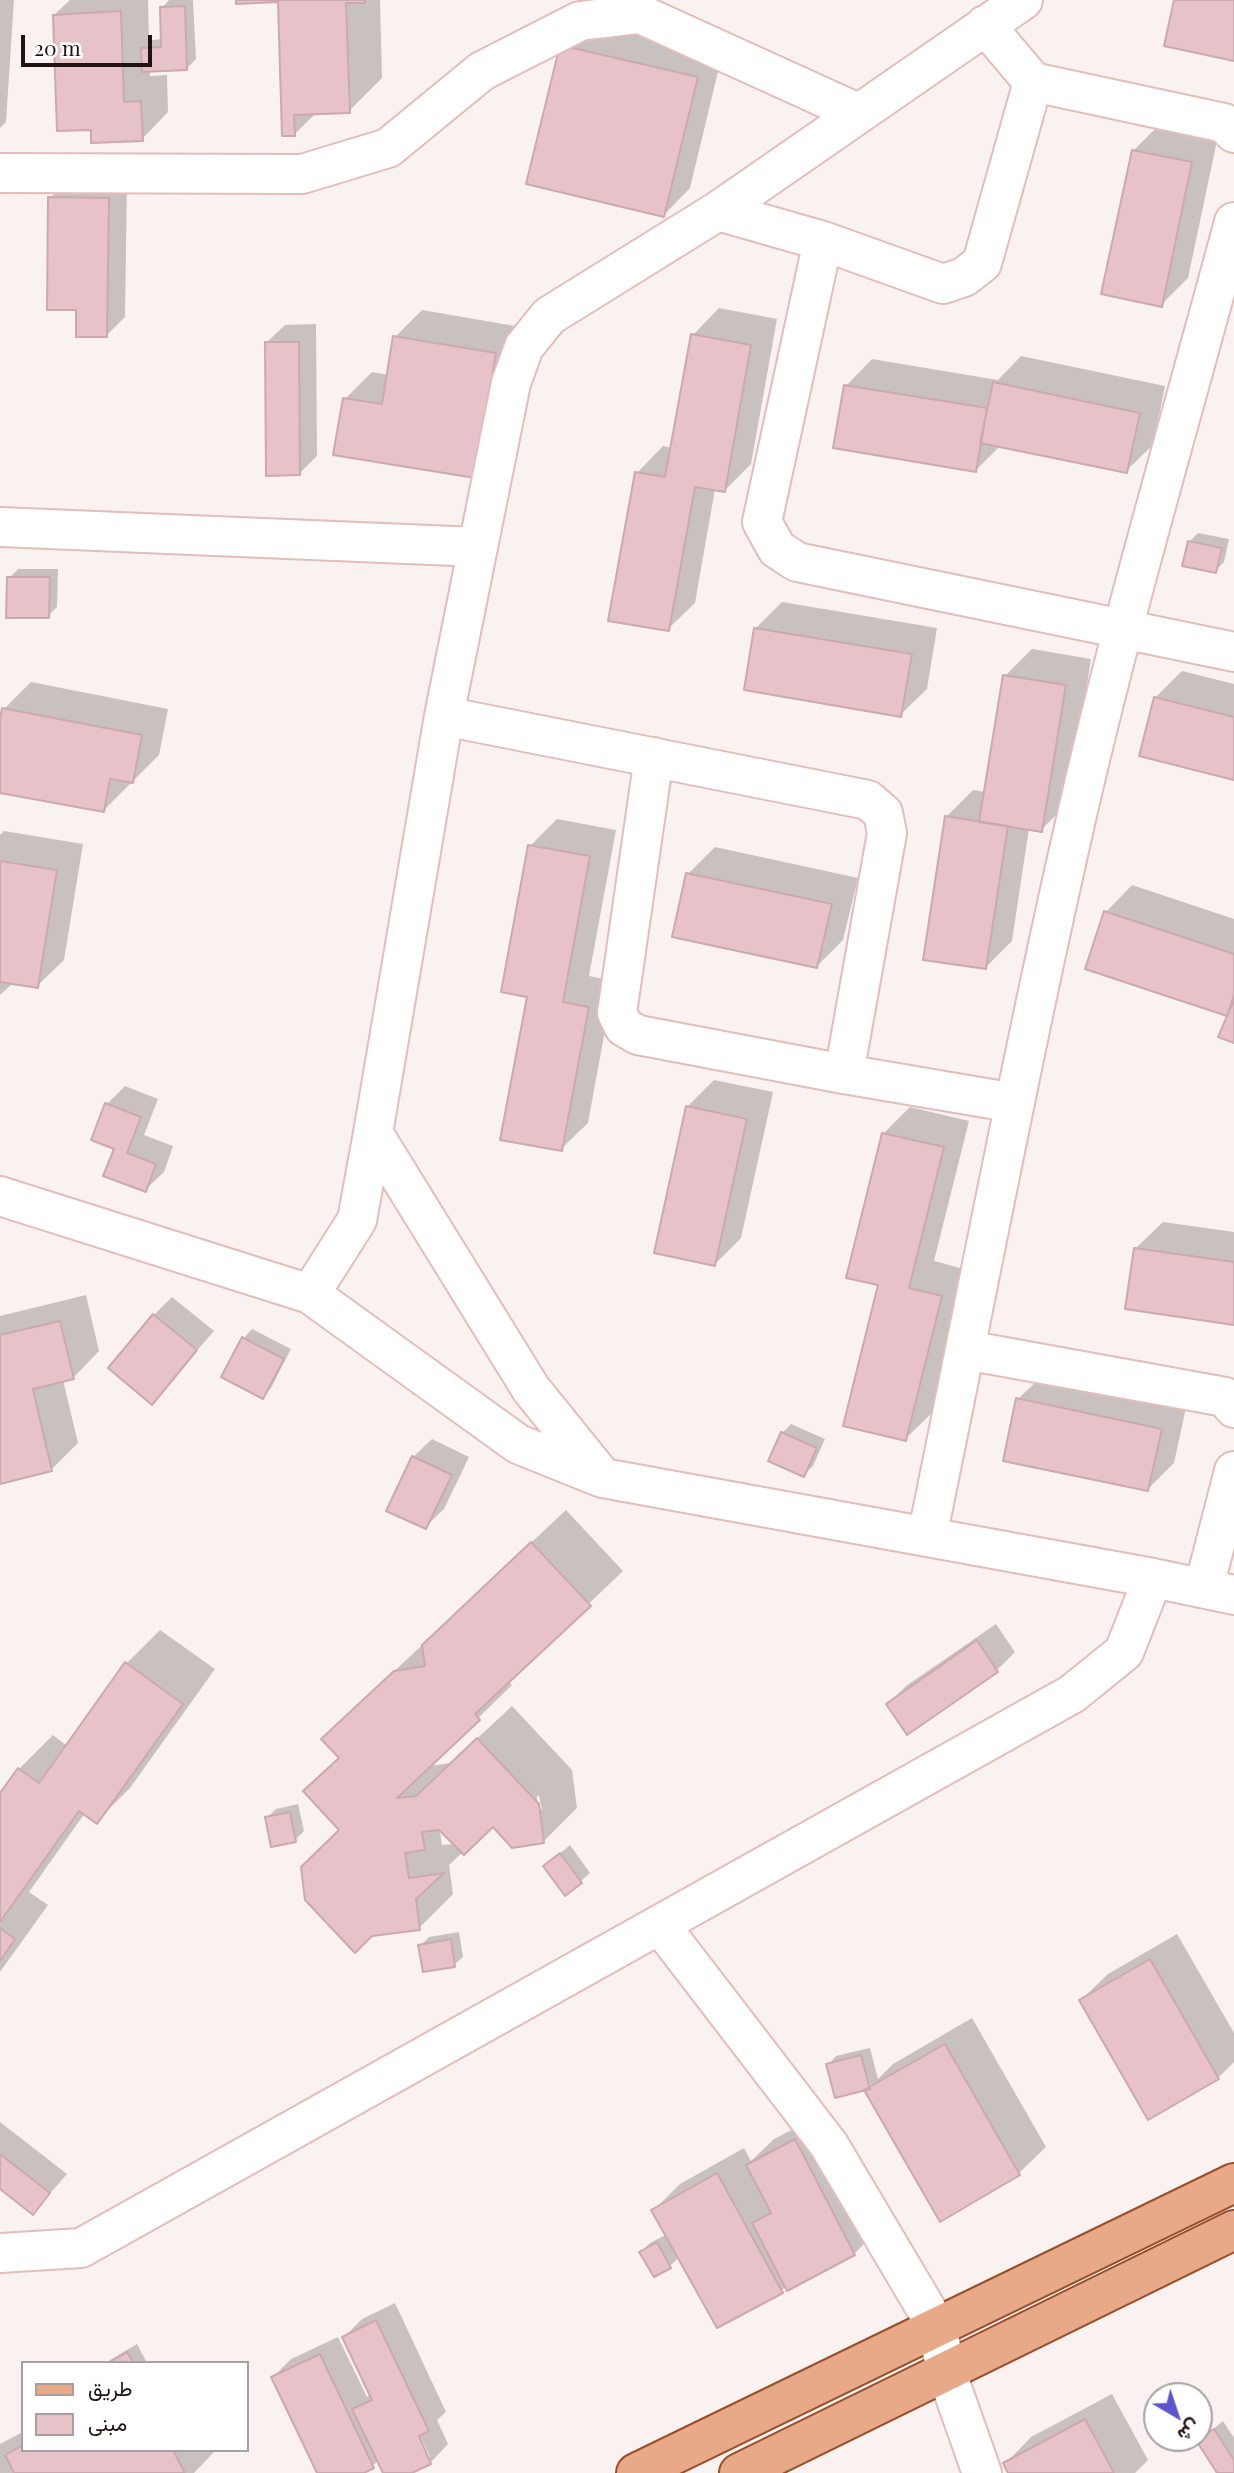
<!DOCTYPE html>
<html>
<head>
<meta charset="utf-8">
<style>
	body { margin:0 }
	#map { position:relative; width:1234px; height:2473px; overflow:hidden; background:#faf2f1; font-family:"Playfair Display",Vazirmatn,serif }
	canvas { display:block }
	.legend { position:absolute; left:21px; top:2361px; width:228px; height:91px; box-sizing:border-box; background:#fff; border:2px solid #a6a1a0; margin:0; padding:9px 12px; list-style:none; font-size:21px; color:#201311 }
	.legend li { display:flex; align-items:center; gap:14px; height:35px }
	.legend b { width:35px; border:2px solid #a6a1a0 }
	.north { position:absolute; left:1143px; top:2382px; width:70px; height:70px; box-sizing:border-box; background:#fff; border:2px solid #a6a1a0; border-radius:50%; rotate:141deg; font-size:19px; font-weight:700; line-height:28px; text-align:center; color:#201311 }
	.north::after { content:''; display:block; margin:auto; width:24px; height:32px; background:#5b54cc; clip-path:polygon(50% 0,100% 100%,50% 72%,0 100%) }
	.scale { position:absolute; left:21px; top:35px; width:131px; height:32px; box-sizing:border-box; border:4px solid #201311; border-top:0; padding-left:9px; font-size:21px; line-height:24px; white-space:nowrap; color:#201311; -webkit-text-stroke:5px #fff; paint-order:stroke }
</style>
</head>
<body>
<div id="map">
<canvas width="1234" height="2473"></canvas>
<ul class="legend">
<li><b style="height:9px;background:#e8a988"></b>طريق</li>
<li><b style="height:19px;background:#e8c2c9"></b>مبنى</li>
</ul>
<div class="north">ش</div>
<div class="scale">20 m</div>
</div>
<script>
const ctx = document.querySelector('canvas').getContext('2d');
ctx.lineJoin = 'round';
function paint(path, color) {
  ctx.fillStyle = color;
  ctx.fill(path, 'evenodd');
}
function stroke(path, color, width, dash) {
  ctx.strokeStyle = color;
  ctx.lineWidth = width;
  ctx.lineCap = dash ? 'butt' : 'round';
  ctx.setLineDash(dash || []);
  ctx.stroke(path);
}
const shadow = new Path2D(`
	M0,0H14L6,122L0,128Z
	M70,0H148L149,43L152,40L163,39L162,8L169,0H193L196,59L187,68L150,69V76L167,75L168,112L142,139L92,129L54,15Z
	M237,0H380L382,78L349,111L317,112L294,135L280,0Z
	M588,19L723,51L690,188L664,215L561,46Z
	M1160,124L1218,136L1188,278L1161,305L1133,151Z
	M68,180H127L125,317L107,335L78,308L50,198Z
	M719,308L777,319L751,464L724,491L715,489L695,603L668,629L637,473L663,446L672,448L693,335Z
	M422,310L521,327L501,450L345,399L372,372L389,375L395,337Z
	M316,324L317,456L299,474L266,343L285,325Z
	M1021,356L1165,386L1153,445L1126,471L1000,446L976,470L846,386L872,359L998,380Z
	M1198,533L1229,539L1224,562L1215,571L1189,542Z
	M18,569H58L57,607L48,616L9,578Z
	M782,602L937,628L927,689L900,715L756,628Z
	M1032,649L1091,659L1068,803L1041,830L1029,828L1012,941L986,967L946,817L973,790L986,792L1005,676Z
	M1182,671L1234,684V778L1155,698Z
	M31,682L168,709L159,755L103,811L0,791V729L4,709Z
	M557,819L616,830L589,976L614,981L588,1123L561,1149L529,996L530,846Z
	M4,831L83,844L64,960L37,986L13,983L0,995V835Z
	M715,847L858,878L843,940L817,966L688,874Z
	M1132,885L1234,919V1041L1230,1015L1087,968L1106,912Z
	M714,1080L773,1092L741,1238L715,1264L688,1106Z
	M125,1086L158,1099L144,1135L173,1146L164,1172L145,1190L116,1148L107,1104Z
	M910,1107L969,1121L934,1261L968,1270L932,1413L905,1439L880,1284L848,1276L884,1133Z
	M1163,1222L1234,1232V1323L1136,1248Z
	M86,1295L99,1351L73,1378L63,1380L78,1443L51,1470L0,1482V1316Z
	M172,1297L214,1331L152,1402L154,1315Z
	M252,1329L291,1349L271,1388L263,1397L244,1338Z
	M1045,1373L1187,1403L1174,1463L1148,1489L1018,1399Z
	M791,1424L825,1439L813,1466L804,1474L782,1433Z
	M432,1439L469,1457L444,1509L425,1527L413,1457Z
	M566,1510L623,1571L508,1681L512,1685L429,1766L451,1763L512,1706L572,1770L577,1808L543,1842L493,1824L449,1865L453,1894L419,1928L341,1829L305,1791L340,1756L357,1706ZM537,1796H539L542,1810L537,1805ZM442,1830L455,1844L442,1845L440,1832Z
	M996,1624L1015,1652L997,1670L908,1732L888,1704L906,1686Z
	M160,1630L215,1669L130,1788L97,1821L85,1813L29,1892L48,1905L0,1972V1796L19,1769L53,1735L67,1746L127,1663Z
	M298,1804L304,1831L295,1840L267,1818L276,1809Z
	M570,1845L590,1873L566,1894L545,1866Z
	M459,1932L463,1957L454,1965L420,1946L429,1937Z
	M1177,1934L1234,2033V2062L1218,2078L1081,2000L1108,1974Z
	M972,2018L1046,2147L1019,2173L941,2219L866,2090L872,2084L836,2096L828,2065L836,2056L870,2048L878,2079L893,2064Z
	M822,2114L881,2227L854,2254L786,2286L781,2291L679,2257L670,2266L655,2275L641,2252L650,2243L667,2234L654,2210L680,2184L744,2148L751,2161L774,2139Z
	M0,2122L67,2174L33,2213L0,2187Z
	M395,2303L446,2412L437,2420L448,2444L430,2463L408,2473H385L379,2461L360,2473H319L273,2377L291,2359L338,2337L367,2397L371,2394L344,2337L362,2319ZM416,2427L430,2457H426L413,2429Z
	M137,2344L147,2363H105Z
	M1112,2394L1148,2460L1135,2473H1010L1005,2464L1031,2437Z
	M1223,2421L1234,2438V2473H1219L1199,2440Z
	M23,2432V2450H213L214,2452L194,2473H0V2444Z`);
const building = new Path2D(`
	M236,0H365V3H346L350,113L294,115L295,136H282L278,2L236,4Z
	M1174,0H1234V61L1164,46Z
	M185,6L187,70L142,72L141,48L161,47L160,7Z
	M121,11L124,102L141,101L143,141L91,143V130L57,131L53,15Z
	M560,45L698,77L664,217L526,184Z
	M1132,150L1192,162L1162,307L1101,294Z
	M48,197L109,198L107,337H76V310H47Z
	M691,334L751,345L725,492L695,487L669,631L608,621L635,472L665,477Z
	M393,336L496,353L475,478L333,455L343,398L382,404Z
	M265,342H299L300,475L266,476Z
	M993,382L1140,413L1127,473L980,443Z
	M844,385L987,408L976,472L833,448Z
	M1188,541L1222,548L1216,573L1182,566Z
	M7,577H50L49,618H6Z
	M754,628L912,654L901,717L744,690Z
	M1003,675L1066,685L1042,832L979,822Z
	M1154,697L1234,717V780L1139,756Z
	M2,708L142,735L133,783L110,779L104,812L0,793V720Z
	M945,816L1008,826L986,969L923,960Z
	M528,845L590,856L563,1002L589,1007L562,1151L500,1140L527,997L501,992Z
	M0,861L57,870L38,988L0,982Z
	M686,873L832,904L817,968L672,937Z
	M1104,911L1234,954V995L1227,1016L1085,969Z
	M1234,1000V1043L1218,1037Z
	M105,1103L141,1117L127,1153L156,1164L146,1192L103,1176L114,1149L91,1140Z
	M686,1106L747,1119L715,1266L654,1253Z
	M882,1133L944,1147L909,1288L942,1296L906,1441L843,1426L878,1285L846,1278Z
	M1134,1248L1234,1262V1325L1125,1309Z
	M153,1314L197,1350L152,1405L108,1368Z
	M60,1321L74,1379L33,1389L52,1471L0,1484V1335Z
	M242,1337L284,1359L263,1399L221,1377Z
	M1016,1398L1162,1429L1148,1491L1003,1461Z
	M781,1432L817,1448L804,1477L768,1461Z
	M412,1456L452,1475L426,1529L386,1511Z
	M531,1542L591,1606L475,1714L480,1720L397,1798L416,1796L477,1738L539,1804L544,1843L512,1848L493,1827L464,1855L439,1830L422,1832L425,1850L405,1853L409,1878L444,1873L416,1899L420,1930L372,1936L355,1953L305,1900L301,1867L339,1830L303,1791L339,1758L321,1739L394,1671L425,1666L422,1645Z
	M977,1640L998,1672L907,1735L886,1704Z
	M125,1662L183,1704L97,1824L79,1811L0,1922V1793L18,1768L39,1783Z
	M290,1812L296,1842L271,1847L265,1817Z
	M560,1853L582,1883L565,1896L543,1866Z
	M0,1928L15,1939L0,1961Z
	M451,1939L455,1967L423,1972L418,1945Z
	M1150,1959L1219,2079L1148,2120L1079,2000Z
	M945,2044L1020,2175L940,2222L864,2090Z
	M861,2055L870,2089L835,2098L826,2064Z
	M795,2139L855,2255L787,2291L752,2223L771,2213L746,2165Z
	M0,2154L50,2193L33,2215L0,2189Z
	M717,2173L783,2293L717,2328L651,2210Z
	M657,2242L671,2268L654,2277L639,2252Z
	M376,2320L429,2431L419,2436L431,2464L412,2473H383L352,2409L372,2400L342,2337Z
	M127,2352L134,2363H108Z
	M320,2354L374,2468L364,2473H317L271,2377Z
	M1085,2419L1114,2473H1008L1003,2463Z
	M1214,2429L1234,2460V2473H1217L1196,2440Z
	M23,2445V2450H173L185,2473H14L5,2455Z`);
const minor = new Path2D(`
	M620,0L640,14L858,113
	M1023,0L718,211L549,316L524,347L511,383L444,716L373,1133L531,1389L603,1478L1153,1578L1234,1595
	M985,25L1033,82L1224,123L1234,133
	M0,173L302,174L388,148L482,71L580,21L640,14
	M718,211L823,241L762,522L777,549L797,562L1234,652
	M823,241L943,284L964,277L982,263L1033,82
	M0,527L478,547
	M444,716L868,800L883,813L887,833L844,1074L1015,1103
	M654,757L617,1013L624,1027L638,1035L844,1074
	M0,1196L310,1294L518,1444L600,1477
	M310,1294L357,1220L373,1133
	M966,1350L1225,1397L1234,1408
	M927,1537C978,1289 1025,1039 1082,793C1127,601 1183,412 1234,222
	M1204,1587L1234,1471
	M660,1925L829,2145L937,2327L946,2371L982,2473
	M0,2253L81,2248L1072,1694L1124,1652L1153,1578`);
const primary = new Path2D(`
	M636,2473L1234,2183
	M739,2473L1234,2230`);
paint(shadow, '#0003');
paint(building, '#e8c2c9');
stroke(building, '#cca8af', 2);
stroke(minor, '#e3bdb9', 42);
stroke(primary, '#984f2a', 42);
stroke(minor, '#fff', 38);
stroke(primary, '#e8a988', 38);
</script>
</body>
</html>
